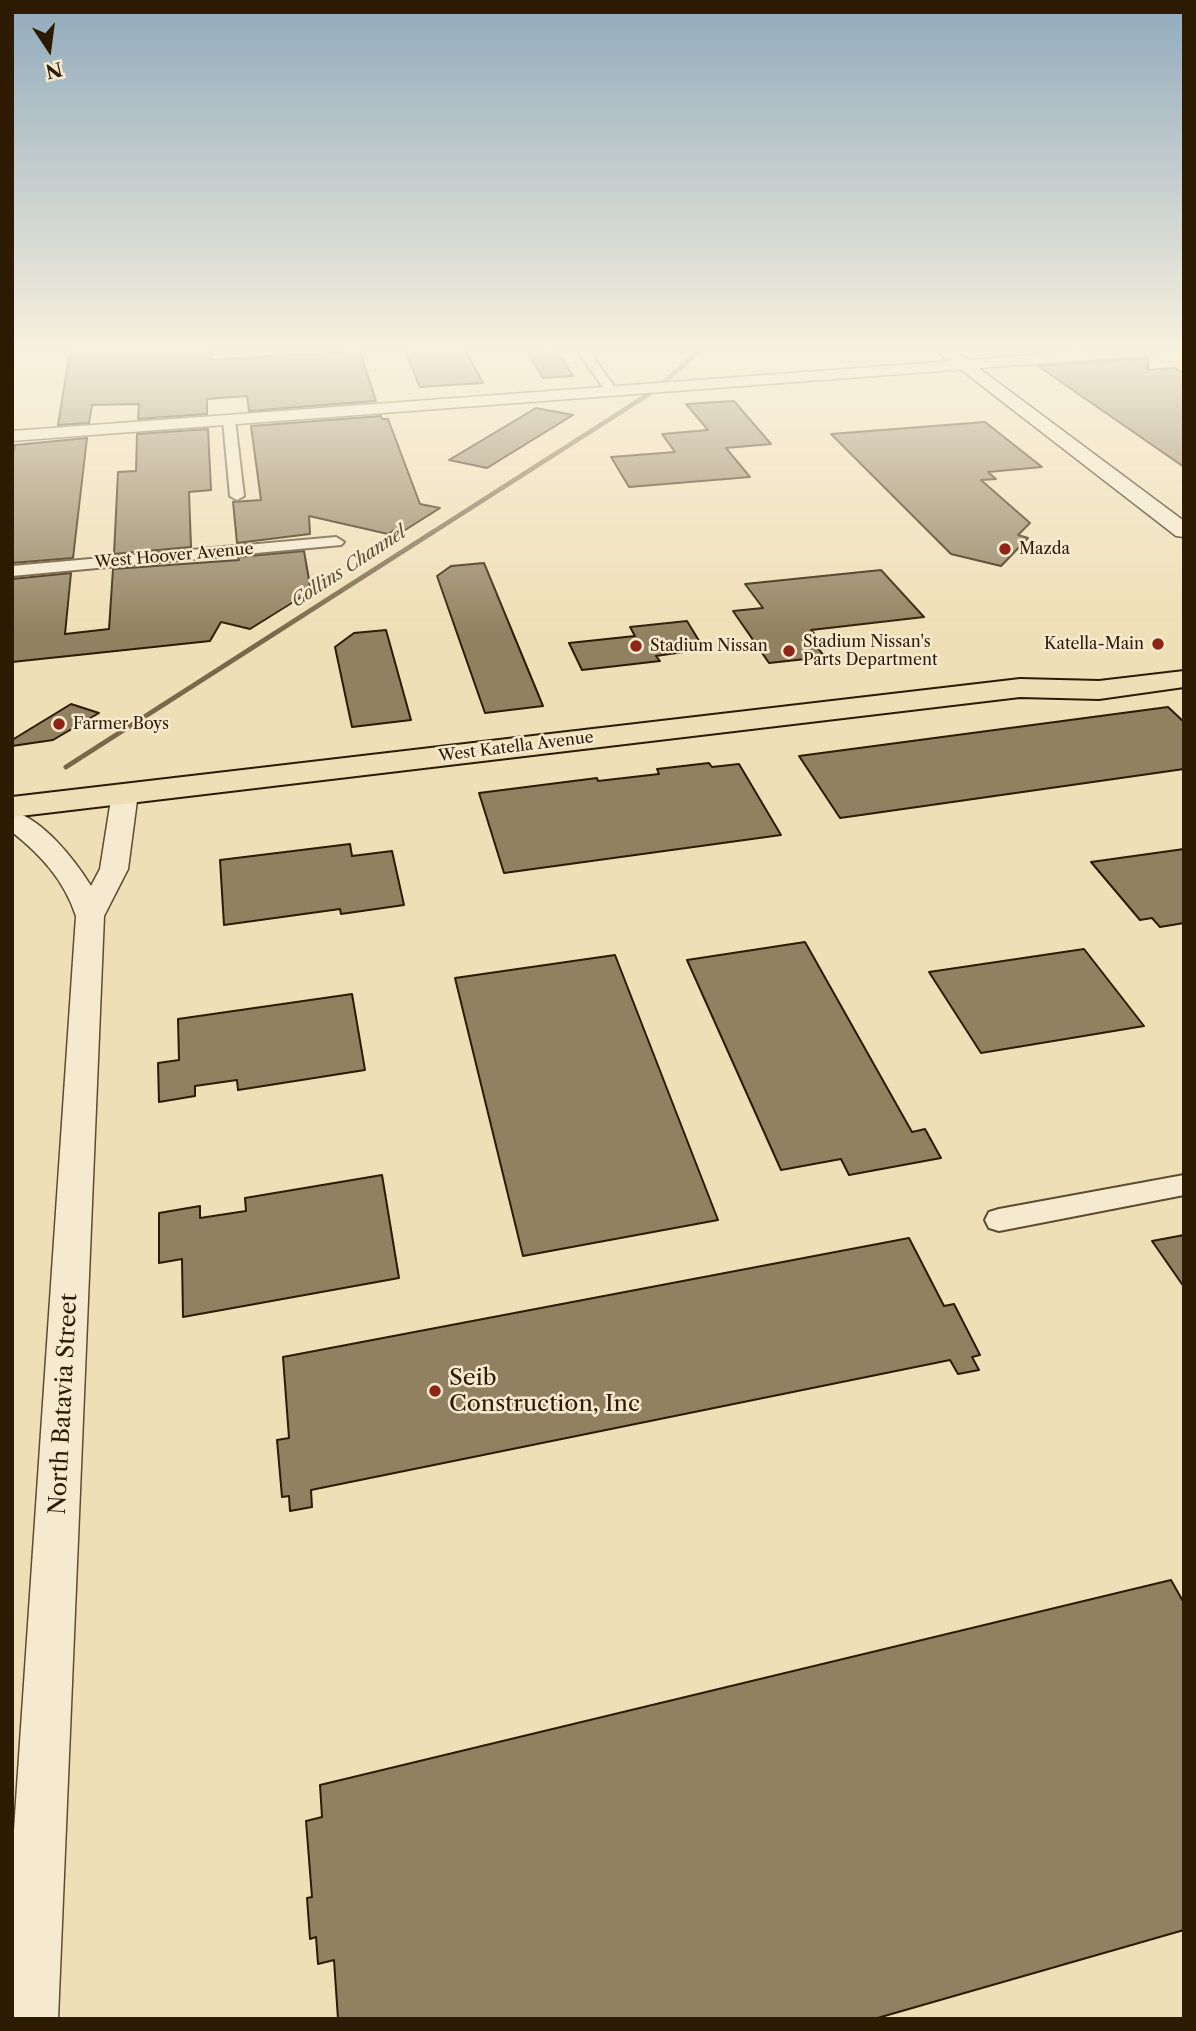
<!DOCTYPE html>
<html>
<head>
<meta charset="utf-8">
<style>
	body { margin:0 }
	#map { position:relative; width:1196px; height:2031px; overflow:hidden; background:#efdfb6; font-family:"Libre Caslon Text",serif }
	canvas { display:block }
	.frame { position:absolute; inset:0; border:14px solid #2c1b02; pointer-events:none }
	.north { position:absolute; left:14px; top:14px; width:70px; height:70px; -webkit-text-stroke:5px #f5ead0; paint-order:stroke; rotate:167deg; font-size:19px; font-weight:700; line-height:28px; text-align:center; color:#2c1b02 }
	.north::after { content:''; display:block; margin:auto; width:24px; height:32px; background:#2c1b02; clip-path:polygon(50% 0,100% 100%,50% 72%,0 100%) }
</style>
</head>
<body>
<div id="map">
<canvas width="1196" height="2031"></canvas>
<div class="frame"></div>
<div class="north">N</div>
</div>
<script>
const ctx = document.querySelector('canvas').getContext('2d');
ctx.lineJoin = 'round';
function stroke(path, color, width, dash) {
  ctx.strokeStyle = color;
  ctx.lineWidth = width;
  ctx.lineCap = dash ? 'butt' : 'round';
  ctx.setLineDash(dash || []);
  ctx.stroke(path);
}
function paint(path, color) {
  ctx.fillStyle = color;
  ctx.fill(path, 'evenodd');
}
function drawText(font, color, halo, rows, align = 'center') {
  ctx.font = font + ' "Libre Caslon Text",serif';
  ctx.lineWidth = 5;
  ctx.setLineDash([]);
  ctx.textBaseline = 'middle';
  ctx.strokeStyle = halo;
  ctx.fillStyle = color;
  for (const [text, x, y, turn = 0] of rows) {
    ctx.save();
    ctx.translate(x, y);
    ctx.rotate((+turn || 0) * Math.PI / 180);
    ctx.textAlign = isNaN(turn) ? turn : align;
    if (halo) ctx.strokeText(text, 0, 0);
    ctx.fillText(text, 0, 0);
    ctx.restore();
  }
}
const streamFar1 = new Path2D(`
	M662,384L699,351
	M430,534L649,394`);
const stream = new Path2D(`
	M66,767L433,532`);
const building = new Path2D(`
	M70,351H211V360L360,351L376,401L249,411L247,396L207,399V414L138,419L139,404L92,405L89,423L58,425Z
	M405,351H466L483,383L420,387Z
	M557,351L573,376L543,378L528,353Z
	M1148,358V370L1175,368L1184,373V467L1038,366Z
	M734,401L771,444L726,448L750,477L629,487L611,457L675,452L662,434L708,430L686,404Z
	M536,408L573,415L487,468L449,460Z
	M381,416L382,419H388L420,504L440,508L402,532L394,530L388,534L309,516L310,534L237,543L233,502L261,500L251,426Z
	M985,422L1042,467L988,472L996,479L981,480L1030,523L1018,535L1028,538L1001,566L951,554L831,434Z
	M208,429L211,490L189,492L191,547L114,554L118,472L136,471L137,434Z
	M87,438L73,558L12,563V458L15,445Z
	M304,551L311,591L250,629L221,622L210,641L12,662V579L71,573L65,634L109,629L113,569L239,560L238,557Z
	M484,563L543,706L485,713L437,576L451,566Z
	M881,570L924,617L811,630L817,637L810,638L825,657L769,663L733,611L763,608L745,584Z
	M687,621L704,649L656,656L660,661L582,670L569,643L635,636L630,627Z
	M386,630L411,720L352,727L335,647L354,633Z
	M71,704L99,713L53,740L12,746V740Z
	M1168,707L1184,722V769L840,818L799,756Z
	M709,763L712,767L739,764L781,835L504,873L479,793L597,778L598,781L659,774L657,769Z
	M350,844L352,856L392,851L404,905L341,914L340,909L224,925L220,860Z
	M1184,849V923L1160,927L1152,918L1140,920L1091,862Z
	M805,942L912,1132L925,1129L941,1158L849,1175L841,1159L781,1170L687,960Z
	M1084,949L1144,1026L981,1053L929,972Z
	M615,955L718,1220L523,1256L455,978Z
	M352,994L365,1070L238,1090L237,1080L195,1086V1096L159,1102L158,1063L179,1060L178,1019Z
	M382,1175L399,1278L183,1317L182,1259L159,1263V1213L200,1206V1218L246,1211L245,1198Z
	M1184,1235V1287L1152,1241Z
	M909,1238L944,1306L954,1304L980,1355L972,1357L979,1370L958,1374L950,1360L311,1490L312,1507L290,1511L289,1496L282,1497L277,1440L289,1438L283,1357Z
	M1171,1580L1184,1603V1930L874,2019H338L334,1960L318,1964L316,1937L310,1939L307,1898L312,1897L306,1821L322,1817L320,1785Z`);
const minor = new Path2D(`
	M578,351H589L618,392L616,395H608Z
	M229,416L235,420L244,496L237,500L230,496L223,420Z
	M336,537L344,542L341,545L12,576V566Z
	M1184,1175V1195L999,1231L989,1228L985,1220L989,1212L999,1209Z`);
const tertiary = new Path2D(`
	M1088,351H1160L1153,355L12,441V431Z
	M125,785L134,788L138,793L128,869L104,916L58,2019H12V1860L76,916C64,880 41,855 12,832V811C43,819 75,860 91,886L100,869L112,793L116,788Z`);
const secondary = new Path2D(`
	M937,351H956L1184,521V537L1176,536Z`);
const primary = new Path2D(`
	M1184,671V687L1099,699L1020,697L12,817V797L1020,679L1099,681Z`);
const markers = [
	[1005,549,7,"#8f2418"],
	[1158,644,7,"#8f2418"],
	[636,646,7,"#8f2418"],
	[789,651,7,"#8f2418"],
	[59,724,7,"#8f2418"],
	[435,1391,7,"#8f2418"]
];
const farPoinames = [
	["Mazda",1019,549],
	["Stadium Nissan's",803,642],
	["Parts Department",803,660],
	["Katella-Main",1144,644,"right"],
	["Stadium Nissan",650,646],
	["Farmer Boys",73,724]
];
const farStreetnames = [
	["West Hoover Avenue",174,556,-5],
	["West Katella Avenue",516,747,-7]
];
const farWaternames = [
	["Collins Channel",349,567,-33]
];
const nearPoinames = [
	["Seib",449,1378],
	["Construction, Inc",449,1404]
];
const nearStreetnames = [
	["North Batavia Street",64,1404,-87]
];
stroke(streamFar1, '#796849', 4.5);
stroke(stream, '#796849', 5);
paint(building, '#918160');
stroke(building, '#2c1b02', 2);
stroke(minor, '#5d4c2f', 4);
stroke(tertiary, '#5d4c2f', 3);
stroke(secondary, '#2c1b02', 3);
stroke(primary, '#2c1b02', 4);
paint(minor, '#f5ead0');
paint(tertiary, '#f5ead0');
paint(secondary, '#f5ead0');
paint(primary, '#efdfb6');
const sky = ctx.createLinearGradient(0, 0, 0, 636);
sky.addColorStop(0, '#90aabc');
sky.addColorStop(0.55, '#f8f1de');
sky.addColorStop(1, '#f8f1de00');
ctx.fillStyle = sky;
ctx.fillRect(0, 0, 1196, 636);
for (const [x, y, r, color] of markers) {
  const dot = new Path2D();
  dot.arc(x, y, r, 0, 2 * Math.PI);
  ctx.fillStyle = color;
  ctx.fill(dot);
  stroke(dot, '#f5ead0', 2.5);
}
drawText('16px', '#2c1b02', '#f5ead0', farPoinames, 'left');
drawText('16px', '#2c1b02', '#f5ead0', farStreetnames);
drawText('italic 18px', '#604f32', '#f5ead0', farWaternames);
drawText('23px', '#2c1b02', '#f5ead0', nearPoinames, 'left');
drawText('23px', '#2c1b02', '#f5ead0', nearStreetnames);
</script>
</body>
</html>
